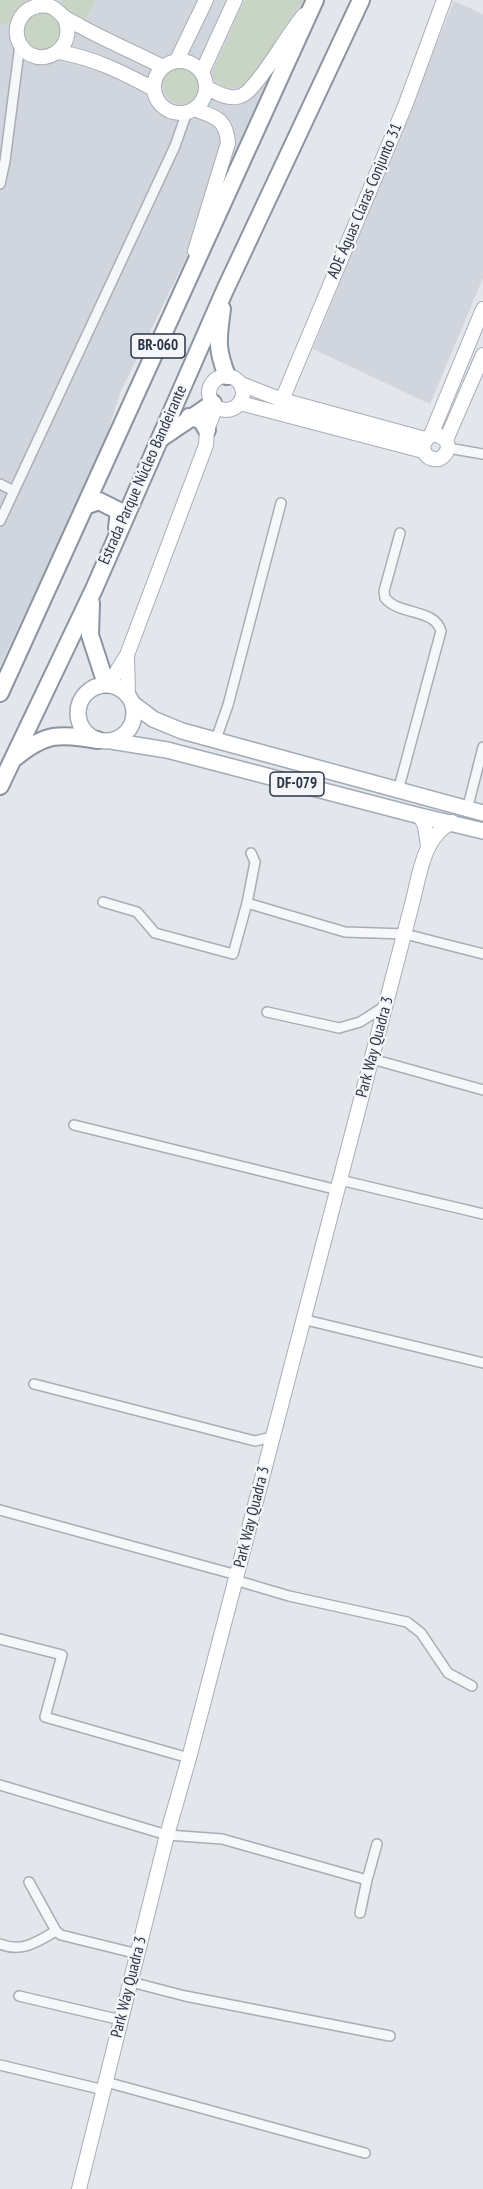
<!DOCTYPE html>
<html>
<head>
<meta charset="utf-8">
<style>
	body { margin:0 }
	canvas { display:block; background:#e3e6eb }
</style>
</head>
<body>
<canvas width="483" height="2189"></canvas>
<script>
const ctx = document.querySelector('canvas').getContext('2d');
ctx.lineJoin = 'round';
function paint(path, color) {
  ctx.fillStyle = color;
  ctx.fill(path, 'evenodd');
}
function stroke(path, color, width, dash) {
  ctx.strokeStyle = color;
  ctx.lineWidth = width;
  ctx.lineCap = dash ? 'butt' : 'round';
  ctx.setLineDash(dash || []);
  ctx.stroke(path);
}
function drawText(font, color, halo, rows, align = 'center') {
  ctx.font = font + ' "PT Sans Narrow",sans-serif';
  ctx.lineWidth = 4.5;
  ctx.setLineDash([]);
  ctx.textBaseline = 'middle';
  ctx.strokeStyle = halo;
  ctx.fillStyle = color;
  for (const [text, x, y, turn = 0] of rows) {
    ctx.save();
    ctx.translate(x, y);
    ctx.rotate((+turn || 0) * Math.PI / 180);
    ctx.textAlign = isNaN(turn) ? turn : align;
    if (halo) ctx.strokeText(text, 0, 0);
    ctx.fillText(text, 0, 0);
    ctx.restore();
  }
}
const built = new Path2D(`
	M27,0H309L237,154L120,393L102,450L0,666V20L16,27Z
	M454,1L483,14V278L430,404L313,349Z`);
const green = new Path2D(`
	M0,0H27L15,28L0,22Z
	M62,0H95L88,16L81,21C70,17 63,13 62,0Z
	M245,0H303L251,78C239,91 218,93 212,73Z
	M38,12H51L64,27L59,46L40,52C21,41 15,24 38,12Z
	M163 84a20 20 0 1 1 40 0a20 20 0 1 1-40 0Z`);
const street = new Path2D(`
	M0,184L5,161L20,44
	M448,448L483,454
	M0,484L14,491
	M0,521L175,146L187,112
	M215,742L228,705L281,503
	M398,791L441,631C434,608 400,616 385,598L384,591L400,533
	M467,810L483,747
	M251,853L255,862L247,903L345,932L405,934L483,954
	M103,902L137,912L155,933L233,954L247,903
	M267,1012L339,1028L360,1022L385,1006
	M372,1059L483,1090
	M74,1125L338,1190
	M340,1180L483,1214
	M302,1319L483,1363
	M34,1384L255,1441L272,1437
	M0,1510L237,1575
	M235,1580L289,1596L407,1622L421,1633L448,1673L472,1686
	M0,1639L62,1655L45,1717L189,1758
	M0,1785L167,1835L222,1839L367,1880L360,1913
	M367,1880L377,1844
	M29,1882L56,1931L61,1935L138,1954
	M0,1944C22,1953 37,1942 56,1931
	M131,1982L185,1996L390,2036
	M19,1996L121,2020
	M0,2065L104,2090
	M106,2082L365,2153`);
const secondary = new Path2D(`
	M64,17C80,50 36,73 20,44C15,36 16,25 21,17C27,8 38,4 49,6C56,8 59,13 64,17C69,21 75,23 80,26C107,41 136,53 163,67
	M59,52C97,59 121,72 154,89
	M177,60L206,0
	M154 87a26 26 0 1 1 52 0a26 26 0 1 1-52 0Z
	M202,72L235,0
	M207,88C216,92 226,99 237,97C243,96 248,92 252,87C271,66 285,38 304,15
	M194,109C215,117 226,118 228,143L195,251
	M209 393a17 17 0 1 1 34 0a17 17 0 1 1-34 0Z
	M241,384L282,400L425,439
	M282,400L405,106L444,0
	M240,403L423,451
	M431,435L483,309
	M446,440L436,434L428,437L423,445C423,455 429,460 439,459C447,455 450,448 446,440L483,355
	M127,655L128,696
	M109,684L127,655L206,445L207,430L216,406
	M420,816L425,826L428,846
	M79,2189L167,1835L189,1758L412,904C420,875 422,838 452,822`);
const primary = new Path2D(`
	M78 713a28 28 0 1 1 56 0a28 28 0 1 1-56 0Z
	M132,703L153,719L182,731L483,813
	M111,741L167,750L420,816L483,831`);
const highway = new Path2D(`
	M222,309C218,339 216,348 227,376
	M189,417L201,420L207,430
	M160,439L213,403
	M85,506L99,501L119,511L117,528
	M91,603L90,635L106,684
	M0,693L315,0
	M16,757C47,732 59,734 97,740
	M0,786L94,589L225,290L361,0`);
const shields = [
	[158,346,54],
	[297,784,54]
];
const shieldNames = [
	["BR-060",158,346],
	["DF-079",297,784]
];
const streetNames = [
	["ADE Águas Claras Conjunto 31",365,201,-67],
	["Estrada Parque Núcleo Bandeirante",143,475,-66],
	["Park Way Quadra 3",375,1047,-75],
	["Park Way Quadra 3",252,1517,-76],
	["Park Way Quadra 3",129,1987,-76]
];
paint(built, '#d1d5dd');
paint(green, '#c9d5c4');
stroke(street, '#a8adb6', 12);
stroke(secondary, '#a8adb6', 16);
stroke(primary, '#a2abb7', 18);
stroke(highway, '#8a94a2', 20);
stroke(street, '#f6f7f9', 9);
stroke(secondary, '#fff', 14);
stroke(primary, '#fff', 15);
stroke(highway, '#fff', 16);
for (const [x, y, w] of shields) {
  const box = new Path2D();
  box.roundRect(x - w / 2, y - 12, w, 24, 4.5);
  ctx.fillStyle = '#f3f5f8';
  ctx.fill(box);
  stroke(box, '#2a3444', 1.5);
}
drawText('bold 15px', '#2a3444', null, shieldNames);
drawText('16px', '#2a3444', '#f3f5f8', streetNames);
</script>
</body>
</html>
